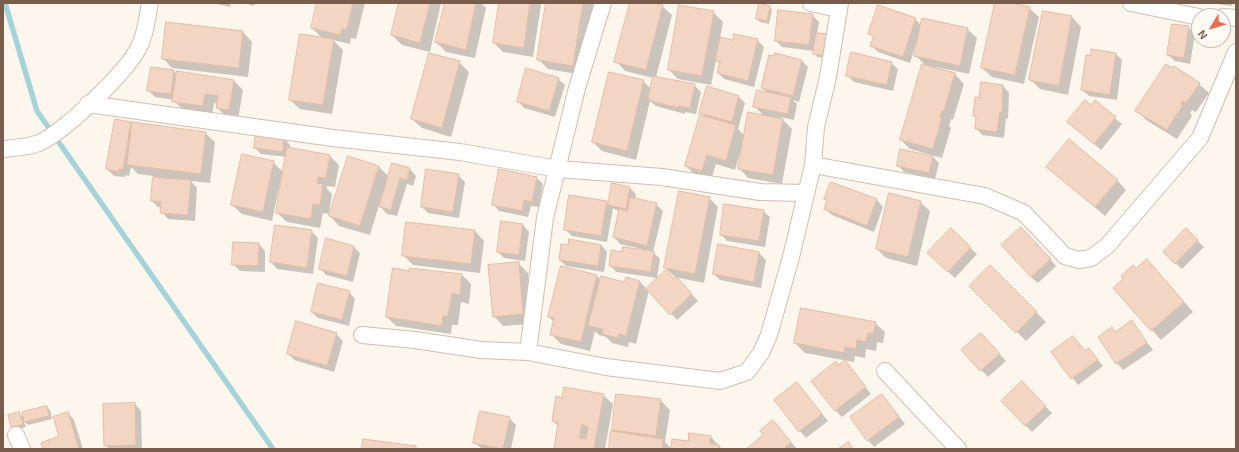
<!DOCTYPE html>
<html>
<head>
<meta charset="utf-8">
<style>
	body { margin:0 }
	#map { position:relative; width:1239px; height:452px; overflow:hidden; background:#fdf6ec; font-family:Arial,sans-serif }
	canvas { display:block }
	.frame { position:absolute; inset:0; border:4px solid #7a5c4d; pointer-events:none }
	.north { position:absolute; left:1191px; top:8px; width:40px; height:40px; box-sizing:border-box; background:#fffaf3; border:1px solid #cabbb1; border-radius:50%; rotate:232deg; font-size:11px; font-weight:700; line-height:16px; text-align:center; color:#7a5c4d }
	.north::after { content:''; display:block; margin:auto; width:14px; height:18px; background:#e76f51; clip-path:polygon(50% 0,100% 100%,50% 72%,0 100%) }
</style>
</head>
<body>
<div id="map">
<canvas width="1239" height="452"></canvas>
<div class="frame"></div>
<div class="north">N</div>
</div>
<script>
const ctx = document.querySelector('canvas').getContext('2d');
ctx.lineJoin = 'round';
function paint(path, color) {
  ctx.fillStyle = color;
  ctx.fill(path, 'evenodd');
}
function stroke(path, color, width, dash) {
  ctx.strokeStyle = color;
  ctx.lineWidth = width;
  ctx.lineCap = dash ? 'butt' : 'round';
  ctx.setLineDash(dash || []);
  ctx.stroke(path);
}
const shadow = new Path2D(`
	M212,3H231L230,7Z
	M243,3H255L254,6Z
	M319,3H365L356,39L351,38L350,44L333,40L343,50L332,114L300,109L290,100L323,39L312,28Z
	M400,3H441L430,52L402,45L392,35Z
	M446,3H481L486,8L475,58L446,52L436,42Z
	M500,3H539L541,5L533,57L503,52L494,43Z
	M547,3H594L582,75L548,69L539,60Z
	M631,3H651L662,6L672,15L656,77L694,85L701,92L696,114L685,112V114L656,106L650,101L636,160L602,151L593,142L643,81L651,89L653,78L625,71L616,61Z
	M996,3H1008L1029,8L1039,17L1024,84L992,77L982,68Z
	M1209,3H1233L1232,6Z
	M769,6L772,10L769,24L760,22L757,19Z
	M713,12L723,22L720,38L733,41L757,40L764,47L754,87L724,79L718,73L720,64L716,60L711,85L678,79L669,70Z
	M1044,12L1072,17L1081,27L1068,95L1040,89L1030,79Z
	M812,15L819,22L817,34L829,58L817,57L814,51L782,47L776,41Z
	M915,19L922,26L967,29L977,38L969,74L936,67V69L955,74L964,84L953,120L951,119L949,126L951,128L942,158L910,149L901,140L926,66L915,55L919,40H917L910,63L878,52L872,46L874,38L870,33Z
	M1188,27L1195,34L1190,64L1175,61L1168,55Z
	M243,32L252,42L248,77L172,68L163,58Z
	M1116,54L1122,60L1117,100L1089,96L1082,90Z
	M801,60L808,67L799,102L793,100L797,104L794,120L780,117L792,129L782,184L748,178L739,168L741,153H740L735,170L716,164L711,180L695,175L686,166L705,117L700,112L739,97L745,103L738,129L745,136L764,116L755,107L768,93L762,88Z
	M459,62L469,72L451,137L422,128L412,119Z
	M891,63L898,69L893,91L854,82L847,75Z
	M174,71L177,75L233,80L243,90L238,119L227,117L217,108L218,104L214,103L212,115L183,111L174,100L155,97L148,90Z
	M558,79L565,85L555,117L524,108L518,101Z
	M1199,84L1209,93L1196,112L1192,110L1190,113L1192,116L1177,139L1146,120L1137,110Z
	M1003,86L1009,93L1008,119L1006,118L1004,138L982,135L976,128L977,118L974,115L980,99Z
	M1095,102L1122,124L1101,150L1075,128Z
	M130,123L133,126L205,133L215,142L210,183L191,181L197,188L195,221L168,219L162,212V208L158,207L152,201L154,176L138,174L131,167L129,176L125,175V177L114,176L107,169Z
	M284,138L290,145V149L330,156L339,165L335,187L327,186V189L332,194L329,214L323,213L320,228L287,222L277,213L284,174H282L272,221L242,214L232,205L273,162L284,173L287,157L261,154L255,148Z
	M932,156L939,163L935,179L904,172L898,165Z
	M393,164L410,169L416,176L413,186L407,184L397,216L387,214L379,205L370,235L339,226L330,216L379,167L389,177Z
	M1048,167L1117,180L1126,190L1105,216Z
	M458,175L465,182L459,218L428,213L422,207Z
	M537,178L543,184L539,207L531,206L528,217L499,211L493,204Z
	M831,183L877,200L883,207L874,232L832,215L825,209Z
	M629,187L636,194L635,199L656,204L663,211L653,252L660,259L657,278L616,272L610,265L623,253L642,250V249L620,244L614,237L620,212L613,208L607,242L572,236L565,229L606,202L609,205Z
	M709,198L718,207L704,283L675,277L665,268Z
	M920,202L930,211L917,266L886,258L877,249Z
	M763,211L770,217L765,247L727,241L721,234Z
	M523,225L529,232L525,261L504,258L498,252Z
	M1186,230L1204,247L1182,269L1171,259Z
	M311,231L318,238L313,274L277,269L271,262Z
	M475,231L484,241L480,273L413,265L404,256Z
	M1028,234L1056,266L1038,283L1031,277Z
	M259,244L265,251V272L240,271L233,264Z
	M601,245L607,252L604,272L566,266L560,260Z
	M719,246L759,253L766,260L761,288L720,280L714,274Z
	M354,247L360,253L353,282L326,275L320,268Z
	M970,248L977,254L955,278L935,260Z
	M518,263L528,273L532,324L503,326L494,316Z
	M990,266L1046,322L1026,341L971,286Z
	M410,269L462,275L471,284L469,304L461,302L458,325H452L451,334L396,326L387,317Z
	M1156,270L1193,312L1161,340L1115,288Z
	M597,276L601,280L625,284L639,281L647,289L682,284L698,301L677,320L649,290L636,344L629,342L628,347L612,343L606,337L599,335L595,331L590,351L561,344L551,334L554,322L549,317Z
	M349,292L355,299L349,326L318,318L312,312Z
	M1131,322L1153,350L1123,370L1117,363L1112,328L1116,332Z
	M875,323L885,332L883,343L877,342L876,351L866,349L865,358L855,356L854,362L805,353L795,343Z
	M336,334L343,341L334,372L294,360L288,353Z
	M1073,337L1086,352L1089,349L1103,366L1078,385L1053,352Z
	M987,341L1006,361L988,377L963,351Z
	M844,361L871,394L842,417L835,410L838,366Z
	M796,383L828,421L806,438L800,431Z
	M1022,383L1052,413L1032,432L1002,402Z
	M603,395L613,404L605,449H555L559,427L553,421L563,399Z
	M882,395L905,424L874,447L868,440Z
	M660,400L670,410L665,442L672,449L688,442L711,437L722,449H610L616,433L613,430Z
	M135,404L141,411L142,449H109L105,445Z
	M47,407L50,410L52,419L28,425L23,420L26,427L15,430L12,427L9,416L19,413L24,418Z
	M68,413L74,420L83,449H44L61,437Z
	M509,418L516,425L511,449H482L474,442Z
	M779,428L797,449H748Z`);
const stream = new Path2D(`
	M5,3L37,111L273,449`);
const building = new Path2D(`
	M317,3H353L347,30L342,29L340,35L311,28Z
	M399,3H430L420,43L391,35Z
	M445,3H476L466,50L435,42Z
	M499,3H530L524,48L493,43Z
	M546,3H583L573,66L537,60Z
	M630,3H655L663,5L646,70L614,62Z
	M759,3L770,6L767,21L756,19Z
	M995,3H1012L1030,7L1015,75L981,68Z
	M679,5L714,11L702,76L668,70Z
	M878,5L916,18L903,57L870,46L874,36L868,34Z
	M778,10L813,14L809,45L775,41Z
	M1043,11L1072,16L1059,86L1029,80Z
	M922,18L968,28L960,66L914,56Z
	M166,22L243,31L239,68L162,59Z
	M1172,24L1189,26L1184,58L1167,55Z
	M816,33L829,34L826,56L813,54Z
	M300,34L334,39L323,105L289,100Z
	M734,34L758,39L748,81L717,73L720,62L715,60L720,37L733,40Z
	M1091,49L1116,53L1110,95L1081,90L1086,55H1091Z
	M851,52L892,62L887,85L846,76Z
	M429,53L460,61L442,128L411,119Z
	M775,53L802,60L793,96L761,88L769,55L774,56Z
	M922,64L955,73L944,111H942L940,117L942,118L933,149L900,140Z
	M1166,64L1172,68L1174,66L1200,83L1186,103L1182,101L1181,104L1183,105L1167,130L1135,111Z
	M151,67L174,70L171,94L147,91Z
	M526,68L559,78L549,111L517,102Z
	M177,71L234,80L229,110L216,108L218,96L205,94L203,106L172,102Z
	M609,72L644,80L627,151L592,142Z
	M653,76L695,84L690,108L679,106L678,108L648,100Z
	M981,82L1003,85L1002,113L1000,112L997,132L975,129L976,116H973L975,97L979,98Z
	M707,86L739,96L732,122L699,113Z
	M757,90L791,97L788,114L753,107Z
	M1085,100L1091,105L1095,100L1116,117L1094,144L1067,122Z
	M748,112L783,119L773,175L738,169Z
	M700,115L736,125L726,161L707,155L702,171L685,166Z
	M115,119L131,122L123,170L119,169V172L106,169Z
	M132,122L206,132L201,174L127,165Z
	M256,133L284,137L283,152L254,148Z
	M1069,139L1118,180L1095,207L1046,167Z
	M287,147L330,155L326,178L318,177L317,183L323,184L320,205L313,204L311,219L276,213Z
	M900,149L933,156L929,173L897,166Z
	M242,154L274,161L263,212L231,205Z
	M348,156L379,166L360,226L329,216Z
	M392,163L410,168L407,180L400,178L391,210L379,207Z
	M426,169L459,174L453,212L421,207Z
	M499,169L537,177L532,202L524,200L522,211L492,205Z
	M153,177L191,180L188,215L160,213L161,202L151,201Z
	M831,182L877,199L867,226L824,209L827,200L824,199Z
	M612,183L630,187L626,209L608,205Z
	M679,191L710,197L695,274L664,268Z
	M889,193L921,201L908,257L876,249Z
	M569,195L607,201L601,236L564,230Z
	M630,197L657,203L647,246L613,237L619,209L627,211Z
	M724,204L764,210L759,241L720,235Z
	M501,221L523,224L519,255L497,252Z
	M406,222L475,230L471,264L402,256Z
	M275,225L312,230L307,268L270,262Z
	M1021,227L1051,259L1031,277L1001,245Z
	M951,228L971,247L948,272L927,253Z
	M1186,228L1198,240L1175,264L1163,252Z
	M326,238L354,246L347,276L319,269Z
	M569,239L601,245L598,266L559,260L561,244L568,245Z
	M233,242L259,243L258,266L232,265Z
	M718,244L759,252L754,282L713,274Z
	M623,247L654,251L651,272L609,266L611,250L622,252Z
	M1147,259L1184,302L1151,331L1113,288L1123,279L1121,276L1133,265L1136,268Z
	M519,262L523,314L493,317L488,265Z
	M990,265L1037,312L1016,333L969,286Z
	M561,266L597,275L581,342L550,335L554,318L548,317Z
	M393,268L409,271V268L462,274L460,295L452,293L448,316H443L442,326L386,317Z
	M666,270L674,279L676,276L692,294L670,315L646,289Z
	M601,276L624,282L626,277L640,281L626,336L619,334L618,338L602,334L603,329L588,326Z
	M318,283L350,291L342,320L311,312Z
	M801,308L876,322L873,334L868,333L866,342L857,340L856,349L845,347L844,353L794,343Z
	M1132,320L1147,343L1116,364L1098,337L1112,327L1115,332Z
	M296,321L337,333L327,366L287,354Z
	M981,333L1000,354L980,371L961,350Z
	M1073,336L1085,351L1089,348L1098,360L1071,379L1051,352Z
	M845,360L866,387L835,411L811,381L836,361L838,365Z
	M1022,381L1046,406L1025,426L1001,401Z
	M797,382L822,414L799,432L774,400Z
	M564,387L604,394L594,449H554L558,423L552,421L556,396L562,398ZM582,425L588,427L586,439L580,438Z
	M616,394L661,399L656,436L612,430Z
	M882,394L899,417L867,441L850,417Z
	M135,403L136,445L104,446L103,404Z
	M47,406L49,416L24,422L22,412Z
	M480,411L510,417L503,449L473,443Z
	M19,412L23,424L11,427L8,415Z
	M68,412L79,449H43L41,443L59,436L53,417Z
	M773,420L791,442L784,449H746L763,435L760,431Z
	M611,431L663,439L662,449H609Z
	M689,433L711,436L710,444L719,445V449H671L672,439L688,441Z
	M363,439L416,446V449H362Z
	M849,442L853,449H838Z`);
const minor = new Path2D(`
	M811,3L838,9
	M1131,3L1199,17
	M1223,17L1236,18
	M88,104L333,138L460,152L558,169L662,177L760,192L805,193
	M3,149C14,148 29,147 39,143C65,131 126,73 139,47C146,34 147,18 150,3
	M813,165L985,196L1024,213L1065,256L1079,260L1091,258L1107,246L1200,138L1236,52
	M362,335L415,340L481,350L528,352L606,367L720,381L747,372L761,353L769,335L791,257L813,165L816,127L828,77L840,3
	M528,352L545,218L577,88L603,3
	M885,371L958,449
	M16,435L22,449`);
paint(shadow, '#0003');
stroke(stream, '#a5d3da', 5.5);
paint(building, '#f3d5c3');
stroke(building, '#e6bba3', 1);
stroke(minor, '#d1beb0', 18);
stroke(minor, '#fff', 16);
</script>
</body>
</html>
